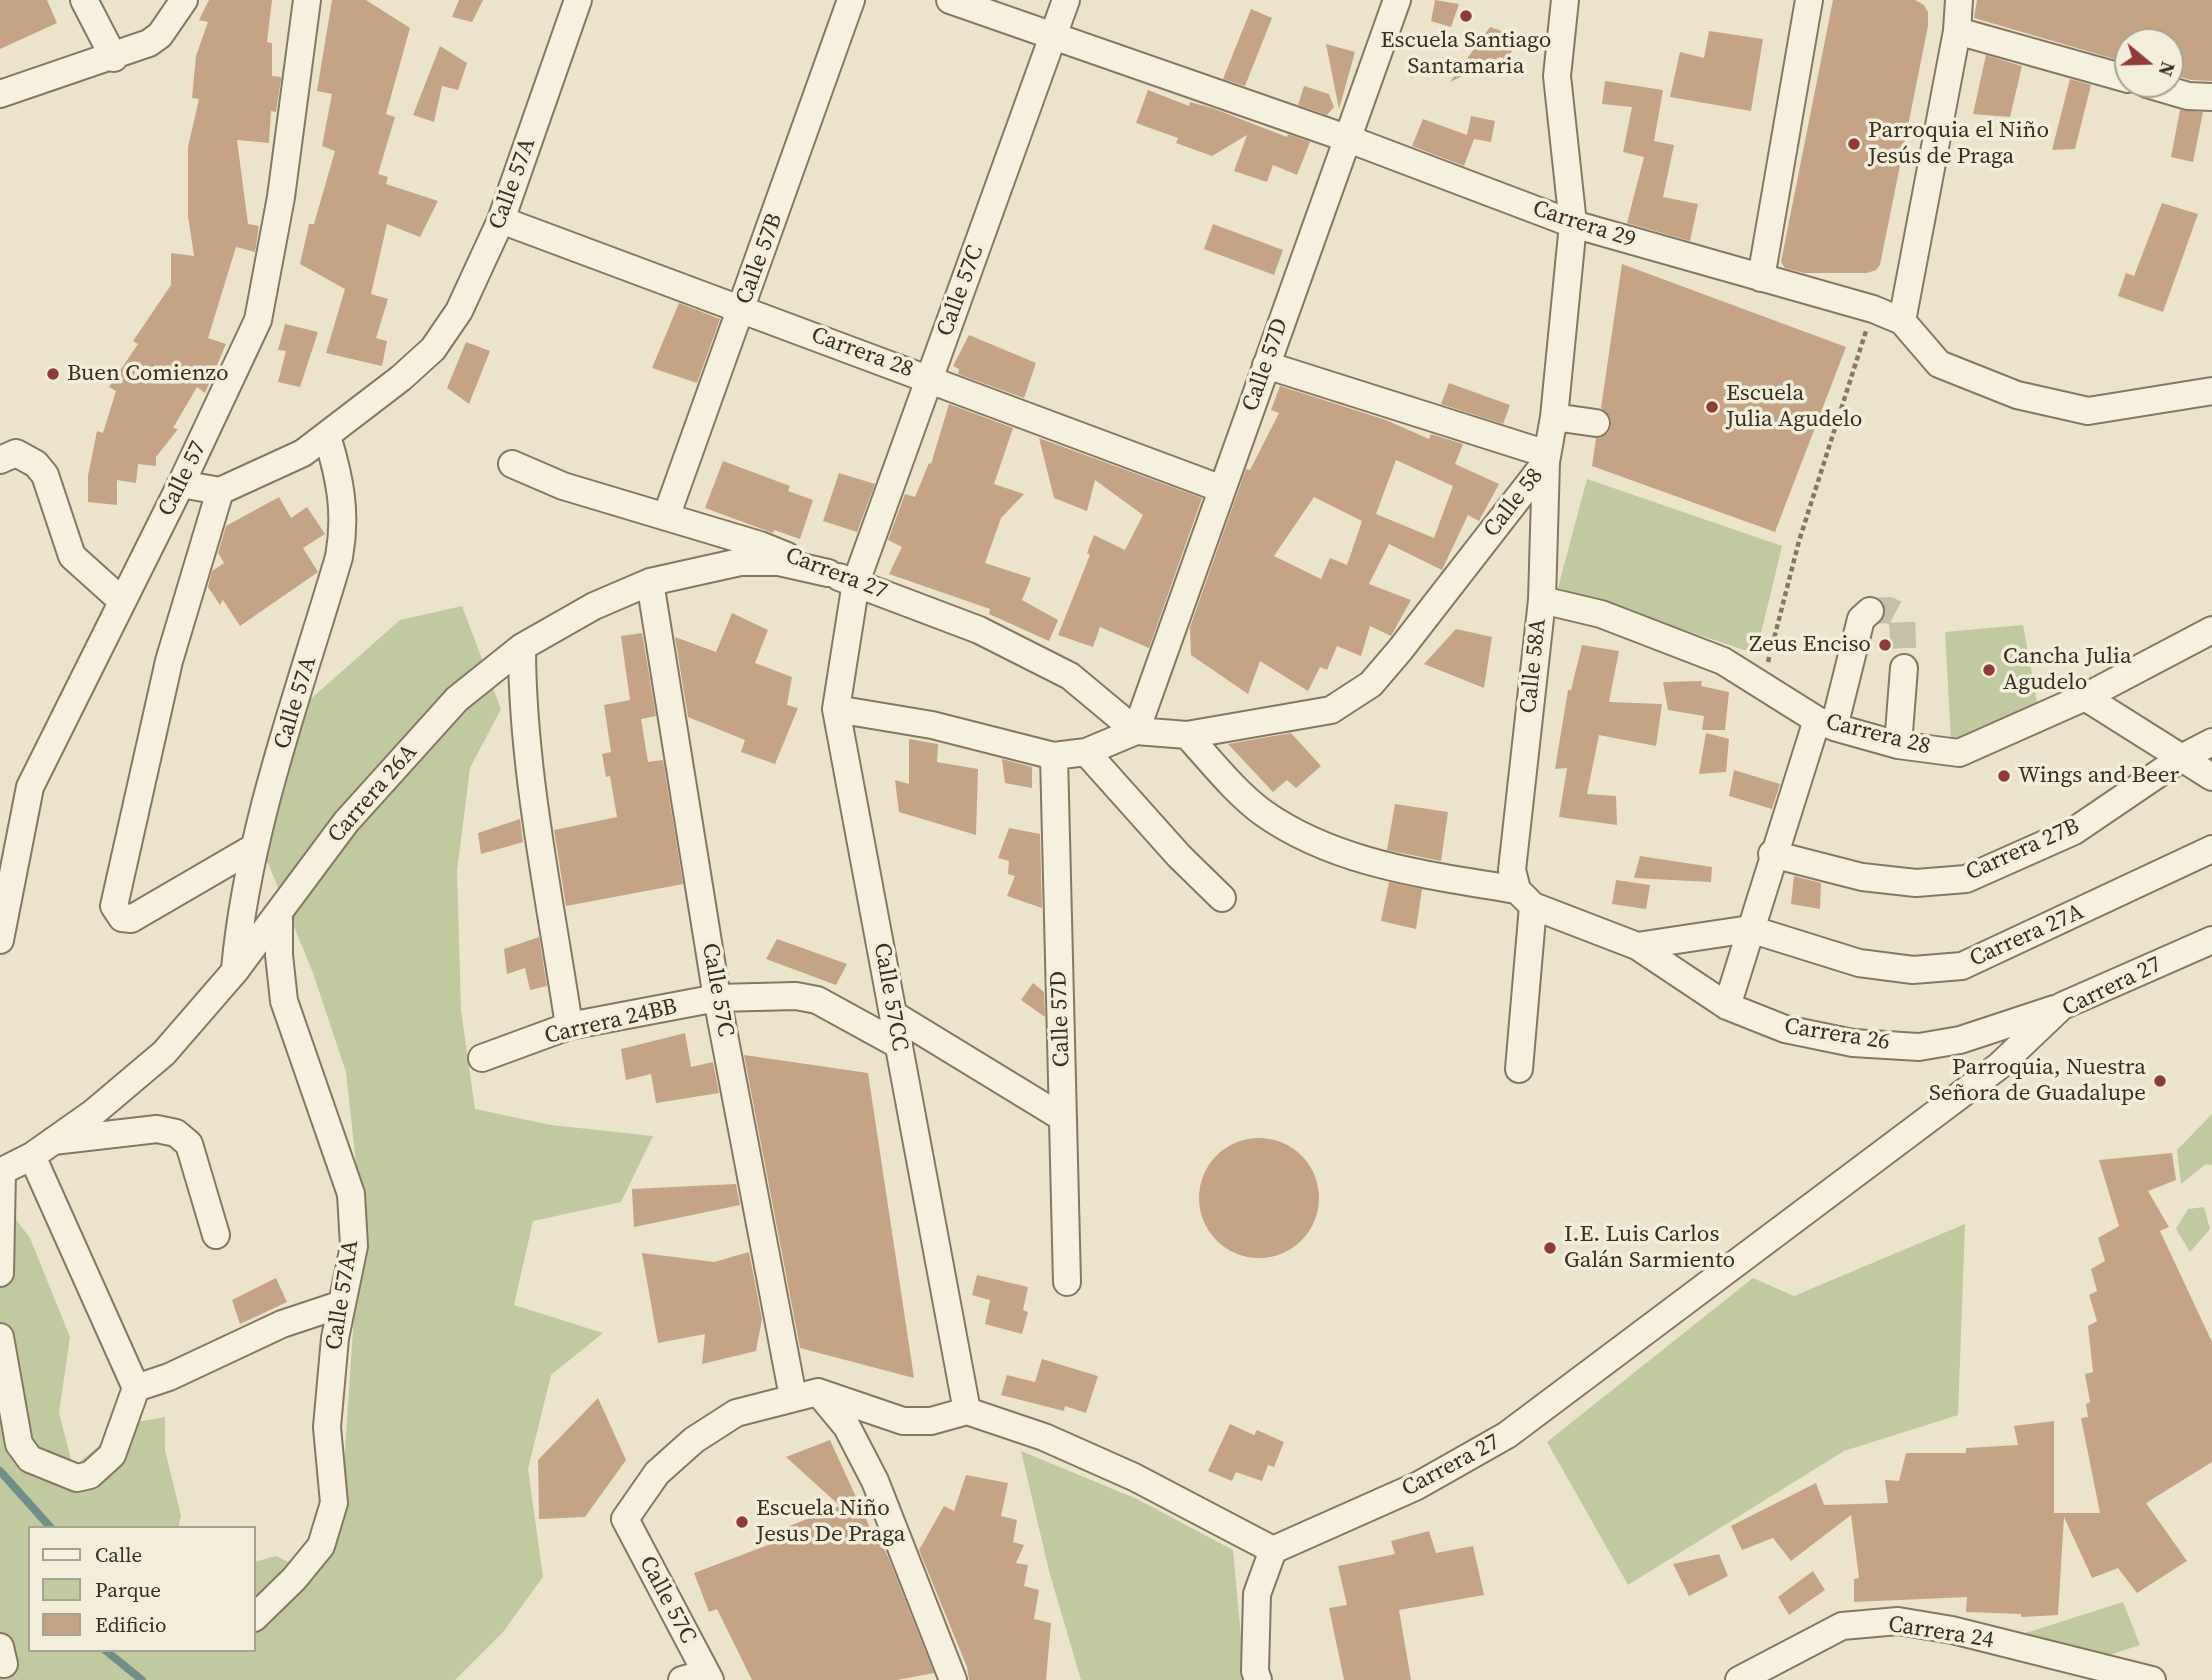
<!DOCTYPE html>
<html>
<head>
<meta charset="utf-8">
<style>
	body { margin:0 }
	#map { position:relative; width:2212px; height:1680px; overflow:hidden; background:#ebe4cb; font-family:"Source Serif 4",serif }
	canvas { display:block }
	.legend { position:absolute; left:28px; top:1526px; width:228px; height:126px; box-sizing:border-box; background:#f3eeda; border:2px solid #a9a290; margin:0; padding:9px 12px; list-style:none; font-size:21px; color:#392f22 }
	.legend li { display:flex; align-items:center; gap:14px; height:35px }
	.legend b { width:35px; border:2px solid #a9a290 }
	.north { position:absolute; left:2114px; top:28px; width:70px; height:70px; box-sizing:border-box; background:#f3eeda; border:2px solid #a9a290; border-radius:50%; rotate:109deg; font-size:19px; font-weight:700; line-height:28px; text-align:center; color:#392f22 }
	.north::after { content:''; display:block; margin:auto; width:24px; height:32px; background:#903c36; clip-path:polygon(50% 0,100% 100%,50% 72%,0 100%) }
</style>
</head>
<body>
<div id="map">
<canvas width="2212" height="1680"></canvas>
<ul class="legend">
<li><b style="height:9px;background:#f6f1de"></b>Calle</li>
<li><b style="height:19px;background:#c1c99f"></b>Parque</li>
<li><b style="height:19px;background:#c5a485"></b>Edificio</li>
</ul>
<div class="north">N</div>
</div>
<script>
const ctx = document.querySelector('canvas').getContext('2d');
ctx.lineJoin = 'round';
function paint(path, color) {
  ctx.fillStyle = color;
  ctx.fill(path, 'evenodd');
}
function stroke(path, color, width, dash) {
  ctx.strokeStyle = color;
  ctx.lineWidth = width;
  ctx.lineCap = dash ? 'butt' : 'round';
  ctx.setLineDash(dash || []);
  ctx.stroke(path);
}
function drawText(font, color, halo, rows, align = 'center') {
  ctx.font = font + ' "Source Serif 4",serif';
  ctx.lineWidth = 7;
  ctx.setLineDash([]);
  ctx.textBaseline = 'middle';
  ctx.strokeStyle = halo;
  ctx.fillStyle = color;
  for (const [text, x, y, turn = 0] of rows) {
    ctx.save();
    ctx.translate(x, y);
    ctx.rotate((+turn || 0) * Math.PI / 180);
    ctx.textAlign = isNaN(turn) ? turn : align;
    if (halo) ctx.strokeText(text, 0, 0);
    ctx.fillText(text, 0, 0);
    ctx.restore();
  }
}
const green = new Path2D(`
	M1587,479L1782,546L1756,654L1558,588Z
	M462,606L501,709L470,768L457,871L461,1010L475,1109L551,1125L653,1136L621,1202L533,1221L514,1305L603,1333L551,1375L528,1469L543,1577L503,1632L455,1680H0V1211L7,1208L30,1238L70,1337L59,1413L73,1467L126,1424L165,1417V1450L181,1516L178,1528H30V1650H254V1562L276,1556L313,1574L341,1511L361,1209L346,1072L313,973L254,829L297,711L400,620Z
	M2023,625L2038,708L1951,740L1945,632Z
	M2212,1114V1165L2206,1164L2181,1184L2177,1150Z
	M2204,1207L2210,1229L2190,1252L2176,1229L2188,1209Z
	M1965,1224L1958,1415L1844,1451L1628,1585L1547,1442L1753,1278L1794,1296Z
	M1021,1451L1137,1499L1233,1550L1245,1680H1081L1049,1571Z
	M2123,1602L2140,1645L2097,1659L2010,1638Z`);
const stream = new Path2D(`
	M0,1471L51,1528
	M105,1650L142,1680`);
const building = new Path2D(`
	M0,0H47L57,23L0,49Z
	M209,0H272L267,42L272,43V76L281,77V80L276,112L271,111L269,143L237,140L248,224L259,226L255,252L236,247L208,338L226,344L205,393L197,387L173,428L178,429L156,457V466L138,464L136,483L117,480V505L88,502V476L97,431L103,433L116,391L109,387L138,344L133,341L171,285V253L194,256L188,216V147L199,99L192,98L196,56L208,22L199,20Z
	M332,0H366L410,28L386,114L395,117L378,174L388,177L386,184L438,201L420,237L387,224L371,294L388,299L376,338L387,341L382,366L326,353L345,289L300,264L309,224H314L335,151L322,146L332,94L317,91Z
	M459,0H483L472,22L452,17Z
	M1435,0L1459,4L1451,27L1431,21Z
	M1833,0H1915L1924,5L1928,12V26L1880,265L1876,270L1867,273H1804L1785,268L1781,262Z
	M1977,0H2212V81L2191,80L2170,74V42H2128V63L1974,18Z
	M1251,9L1272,18L1245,86L1223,79Z
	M1490,27L1516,36L1509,60L1500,57L1450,82Z
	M1709,31L1763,39L1751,111L1670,97L1680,52L1704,58Z
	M1326,44L1355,52L1339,109Z
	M440,46L467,63L458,90L442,86L434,122L413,115Z
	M1986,55L2022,66L2010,117L1973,114Z
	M2070,79L2091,85L2075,149L2052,150Z
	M1605,81L1663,90L1654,141L1674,145L1663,197L1698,204L1690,241L1627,223L1644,157L1623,152L1632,107L1602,104Z
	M1304,86L1329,94L1334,107L1327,115L1298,105Z
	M1148,90L1189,106L1190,102L1212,108L1287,137L1288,134L1310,142L1297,175L1273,165L1267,182L1234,171L1247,135L1212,156L1176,143L1178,138L1136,123Z
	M2180,110L2203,112L2193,162L2171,157Z
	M1471,116L1495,121L1491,142L1474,139L1464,166L1412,146L1423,119L1467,135Z
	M2162,203L2198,214L2163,312L2118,296L2126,273L2134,276Z
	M1213,224L1283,250L1274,275L1204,249Z
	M1622,264L1846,347L1775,532L1592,466L1596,438L1608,433L1611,426L1610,417L1601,408Z
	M679,303L720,319L697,383L652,368Z
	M285,324L318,332L300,387L278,382L286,351L278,350Z
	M969,335L1036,363L1024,398L958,374L959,369L953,366Z
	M466,342L490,351L469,404L447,388Z
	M1449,383L1510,405L1503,424L1441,404Z
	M1280,386L1386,420L1429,439L1431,434L1463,444L1455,464L1499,484L1479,521L1468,515L1442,570L1389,544L1369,584L1411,600L1391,636L1370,626L1361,656L1337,646L1327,670L1320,667L1308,691L1260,661L1248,694L1191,655L1190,627L1246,469L1250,470L1279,413L1271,410ZM1396,460L1453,486L1434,538L1376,514ZM1314,497L1362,521L1347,565L1330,558L1321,579L1274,556Z
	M949,404L1013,428L994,484L1024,494L1001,518L985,563L1031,578L1022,600L1058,620L1049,641L989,614L990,609L889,574L902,547L888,540L905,494L915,497L929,463L931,464Z
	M1039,438L1202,498L1149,648L1100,627L1093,647L1058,635L1090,555L1087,553L1094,535L1125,550L1143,515L1095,480L1087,511L1054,498Z
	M723,461L790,486L788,491L813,500L800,539L774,530L773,533L705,508Z
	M839,473L875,484L857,532L823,521Z
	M279,497L291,518L307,507L325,534L303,548L318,572L240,626L223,600L220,605L208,587L212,571L224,563L218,553L226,526Z
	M732,613L768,630L755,663L792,677L787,705L798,708L775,764L741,752L745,740L688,717L675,637L716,652Z
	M1456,629L1492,637L1484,688L1424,664Z
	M642,633L656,716L641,719L648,762L663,760L683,884L566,906L554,830L617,817L610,776L606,777L602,754L611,752L604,705L630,700L621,636Z
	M1582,645L1619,651L1609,702L1662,704L1656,746L1599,735L1587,794L1616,796L1617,825L1559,817L1567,768L1555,769L1568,690H1571Z
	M1702,681L1701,686L1729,692L1725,730H1702L1704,716L1668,710L1663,682Z
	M1291,733L1321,766L1296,788L1287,780L1273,792L1228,744Z
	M1706,733L1729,739L1726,772L1699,774Z
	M909,739L938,744L937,762L978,769L976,835L899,812L895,780L909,784Z
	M1002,759L1032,767V788L1005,783Z
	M1734,770L1780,784L1772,809L1729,796Z
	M1395,804L1448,812L1441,861L1387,850Z
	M520,819L523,842L481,854L478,833Z
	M1009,828L1040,834L1042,908L1007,896L1015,876L1008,874L1009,861L998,858Z
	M1640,856L1712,867L1711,882L1634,878Z
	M1794,876L1821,883L1820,909L1791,904Z
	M1616,880L1650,885L1646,909L1612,904Z
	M1389,882L1422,889L1416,929L1381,921Z
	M539,937L547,986L530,990L525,968L507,974L504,949Z
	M777,939L847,964L836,985L766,959Z
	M1033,983L1044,992L1045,1017L1021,1000Z
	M685,1033L691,1067L713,1062L719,1093L656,1103L651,1074L626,1080L621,1049Z
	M744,1055L868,1073L914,1378L800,1348Z
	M1199 1198a60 60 0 1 1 120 0a60 60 0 1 1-120 0Z
	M2172,1153L2176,1180L2148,1191L2169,1227L2160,1231L2212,1342V1462L2146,1503L2187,1561L2137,1593L2118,1568L2092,1578L2064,1517L2058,1615L2021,1617V1614L1966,1612L1967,1597L1854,1602V1579L1859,1578L1851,1515L1791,1561L1773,1538L1742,1550L1731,1526L1816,1483L1824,1505L1888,1503L1885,1480L1899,1481L1906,1453H1966V1448L2018,1445L2014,1426L2054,1421V1513H2100L2081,1418L2088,1417L2086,1404L2090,1402L2085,1374L2093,1372L2088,1326L2097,1321L2089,1295L2097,1291L2091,1269L2105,1261L2098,1238L2119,1226L2099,1160Z
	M736,1184L740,1205L634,1227L632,1189Z
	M749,1252L762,1319L756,1351L702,1364L705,1334L658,1343L642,1253L714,1262Z
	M977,1275L1028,1287L1023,1310L1028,1312L1022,1334L985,1324L990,1300L972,1295Z
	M276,1278L287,1302L240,1324L232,1300Z
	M1042,1359L1098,1376L1086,1413L1065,1406L1064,1411L1001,1395L1007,1375L1035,1382Z
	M598,1398L626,1460L585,1517L539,1519L538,1460Z
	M1230,1424L1254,1435L1257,1430L1284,1442L1274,1467L1268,1465L1262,1481L1236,1472L1232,1481L1208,1471Z
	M830,1440L872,1532L875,1530L889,1559L934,1673L897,1680H752L717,1609L709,1612L694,1573L776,1542L772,1533L840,1506L786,1457Z
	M966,1475L1008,1483L1001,1516L1017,1520L1013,1542L1024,1545L1016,1563L1028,1565L1024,1586L1039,1590L1034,1619L1051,1623L1046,1680H969L967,1667L919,1550L944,1506L954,1511Z
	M1429,1531L1436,1553L1473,1546L1484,1595L1399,1610L1411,1680H1344L1329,1608L1347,1605L1338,1566L1395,1554L1391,1541Z
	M1719,1554L1728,1576L1689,1596L1673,1564Z
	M1813,1571L1825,1590L1789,1615L1778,1597Z`);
const minorTunnel = new Path2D(`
	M1870,611L1889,610L1902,617L1904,668`);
const path = new Path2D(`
	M1768,662L1799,541L1866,331`);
const minor = new Path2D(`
	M84,0L114,58
	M950,0L1346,138L1573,224L1873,309L1902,321L1939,364L2017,395L2088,411L2212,391
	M1957,31L2128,79
	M2147,84L2188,96L2212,97
	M0,94L149,43L160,35L184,0
	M501,220L1222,489
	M1761,278L1809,0
	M1902,321L1957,31L1959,0
	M1266,365L1547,454
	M1554,417L1596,423
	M0,460L16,453L36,464L45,475L72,556L122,601
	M1546,462L1542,600L1512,870L1517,890L1533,906L1637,946L1727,1006L1785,1029L1853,1043L1919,1047L1960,1040L2054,1009
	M512,464L563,486L760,545L787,556
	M181,484L220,491L303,453L401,378L433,349L459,311L501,220L578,0
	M220,491L169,661L114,906L122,918L131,919L253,848
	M666,517L851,0
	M839,577L979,630L1070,676L1136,731
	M650,582L717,998L793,1397
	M1542,600L1601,614L1723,661L1817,720L1834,727L1898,745L1959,753L2085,697L2212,630
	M522,647C522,771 551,904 569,1026
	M2085,697L2212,777
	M836,709L932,725L1054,756L1086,752L1136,731L1187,735L1331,710L1371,684L1400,650L1546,462L1554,417L1573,224L1557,76L1565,0
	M1834,727L1861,619L1870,611
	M1136,731L1397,0
	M1187,735C1211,761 1234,791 1262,812C1336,865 1430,875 1517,890
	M1898,745L1904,668
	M1086,752L1179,856L1222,898
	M1054,756L1067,1282
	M1772,854L1862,877L1916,883L1966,879L2074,831L2183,757L2212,742
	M0,940L30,787L181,484L258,320L281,197L307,0
	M1637,946L1750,929L1859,963L1913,970L1962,966L2212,849
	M235,969C248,828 299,693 339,557C347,513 340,478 327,436
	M1727,1006L1817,720
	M896,1016L1063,1118
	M482,1058L569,1026L717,998L796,996L817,1000L899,1045
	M1519,1069L1533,906
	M53,1141L157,1129L176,1133L189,1144L216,1235
	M32,1156L136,1388
	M0,1172L32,1156L93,1113L164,1053L235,971L346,822L457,699L522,647L594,606L650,582L740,562H779L828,573
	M0,1273L2,1172
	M0,1337L19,1444L30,1459L77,1478L90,1475L112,1455L136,1388L169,1377L282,1324L342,1304
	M818,1392L847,1427L875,1481L953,1680
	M967,1411L836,709L856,582L1066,0
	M1273,1550L1417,1486L1507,1435L1999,1066L2062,1006L2212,940
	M254,1618L294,1579L321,1546L334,1503L327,1427L335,1338L354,1246L351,1194L284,1001L279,955V912
	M0,1647L4,1664
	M682,1680L706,1673
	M710,1680L625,1519L657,1473L694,1440L736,1413L818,1392L903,1421H931L967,1411L1044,1437L1134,1477L1273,1550
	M1258,1680L1255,1671L1257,1594L1273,1550
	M1739,1680L1842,1626L1898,1621L1952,1630L2152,1680`);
const markers = [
	[1466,16,7,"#903c36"],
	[1854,144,7,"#903c36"],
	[53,374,7,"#903c36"],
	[1712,407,7,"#903c36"],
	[1885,645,7,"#903c36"],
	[1989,670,7,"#903c36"],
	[2004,776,7,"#903c36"],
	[2160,1081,7,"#903c36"],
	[1550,1248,7,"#903c36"],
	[742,1522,7,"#903c36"]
];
const poiNames = [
	["Escuela Santiago",1466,41,"center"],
	["Santamaria",1466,67,"center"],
	["Parroquia el Niño",1868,131],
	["Jesús de Praga",1868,157],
	["Buen Comienzo",67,374],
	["Escuela",1726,394],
	["Julia Agudelo",1726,420],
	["Zeus Enciso",1871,645,"right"],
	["Cancha Julia",2003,657],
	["Agudelo",2003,683],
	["Wings and Beer",2018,776],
	["Parroquia, Nuestra",2146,1068,"right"],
	["Señora de Guadalupe",2146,1094,"right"],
	["I.E. Luis Carlos",1564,1235],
	["Galán Sarmiento",1564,1261],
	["Escuela Niño",756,1509],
	["Jesus De Praga",756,1535]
];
const streetNames = [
	["Calle 57A",513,184,-70],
	["Carrera 29",1584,225,18],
	["Calle 57B",760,259,-70],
	["Calle 57C",961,291,-70],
	["Carrera 28",862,353,20],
	["Calle 57D",1266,365,-71],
	["Calle 57",183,479,-64],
	["Calle 58",1514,503,-52],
	["Carrera 27",836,574,21],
	["Calle 58A",1534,666,-84],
	["Calle 57A",296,703,-73],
	["Carrera 28",1878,735,14],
	["Carrera 26A",373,794,-49],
	["Carrera 27B",2023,850,-24],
	["Carrera 27A",2027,936,-24],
	["Carrera 27",2112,987,-26],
	["Calle 57C",717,990,80],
	["Calle 57CC",890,997,80],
	["Calle 57D",1061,1019,-92],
	["Carrera 24BB",611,1022,-13],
	["Carrera 26",1837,1035,9],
	["Calle 57AA",343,1295,-81],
	["Carrera 27",1451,1466,-28],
	["Calle 57C",667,1600,62],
	["Carrera 24",1941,1633,9]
];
paint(green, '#c1c99f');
stroke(stream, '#728e89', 8);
paint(building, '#c5a485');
stroke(minorTunnel, '#c7c0a9', 26, [26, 13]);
stroke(minor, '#877761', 30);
stroke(path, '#877761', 4.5, [5, 3.5]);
stroke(minor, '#f6f1de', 26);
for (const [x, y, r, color] of markers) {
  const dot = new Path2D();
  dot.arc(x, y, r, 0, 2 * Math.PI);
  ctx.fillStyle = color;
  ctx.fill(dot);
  stroke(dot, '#f3eeda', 2.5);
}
drawText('23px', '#392f22', '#f3eeda', poiNames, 'left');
drawText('23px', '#392f22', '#f3eeda', streetNames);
</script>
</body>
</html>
